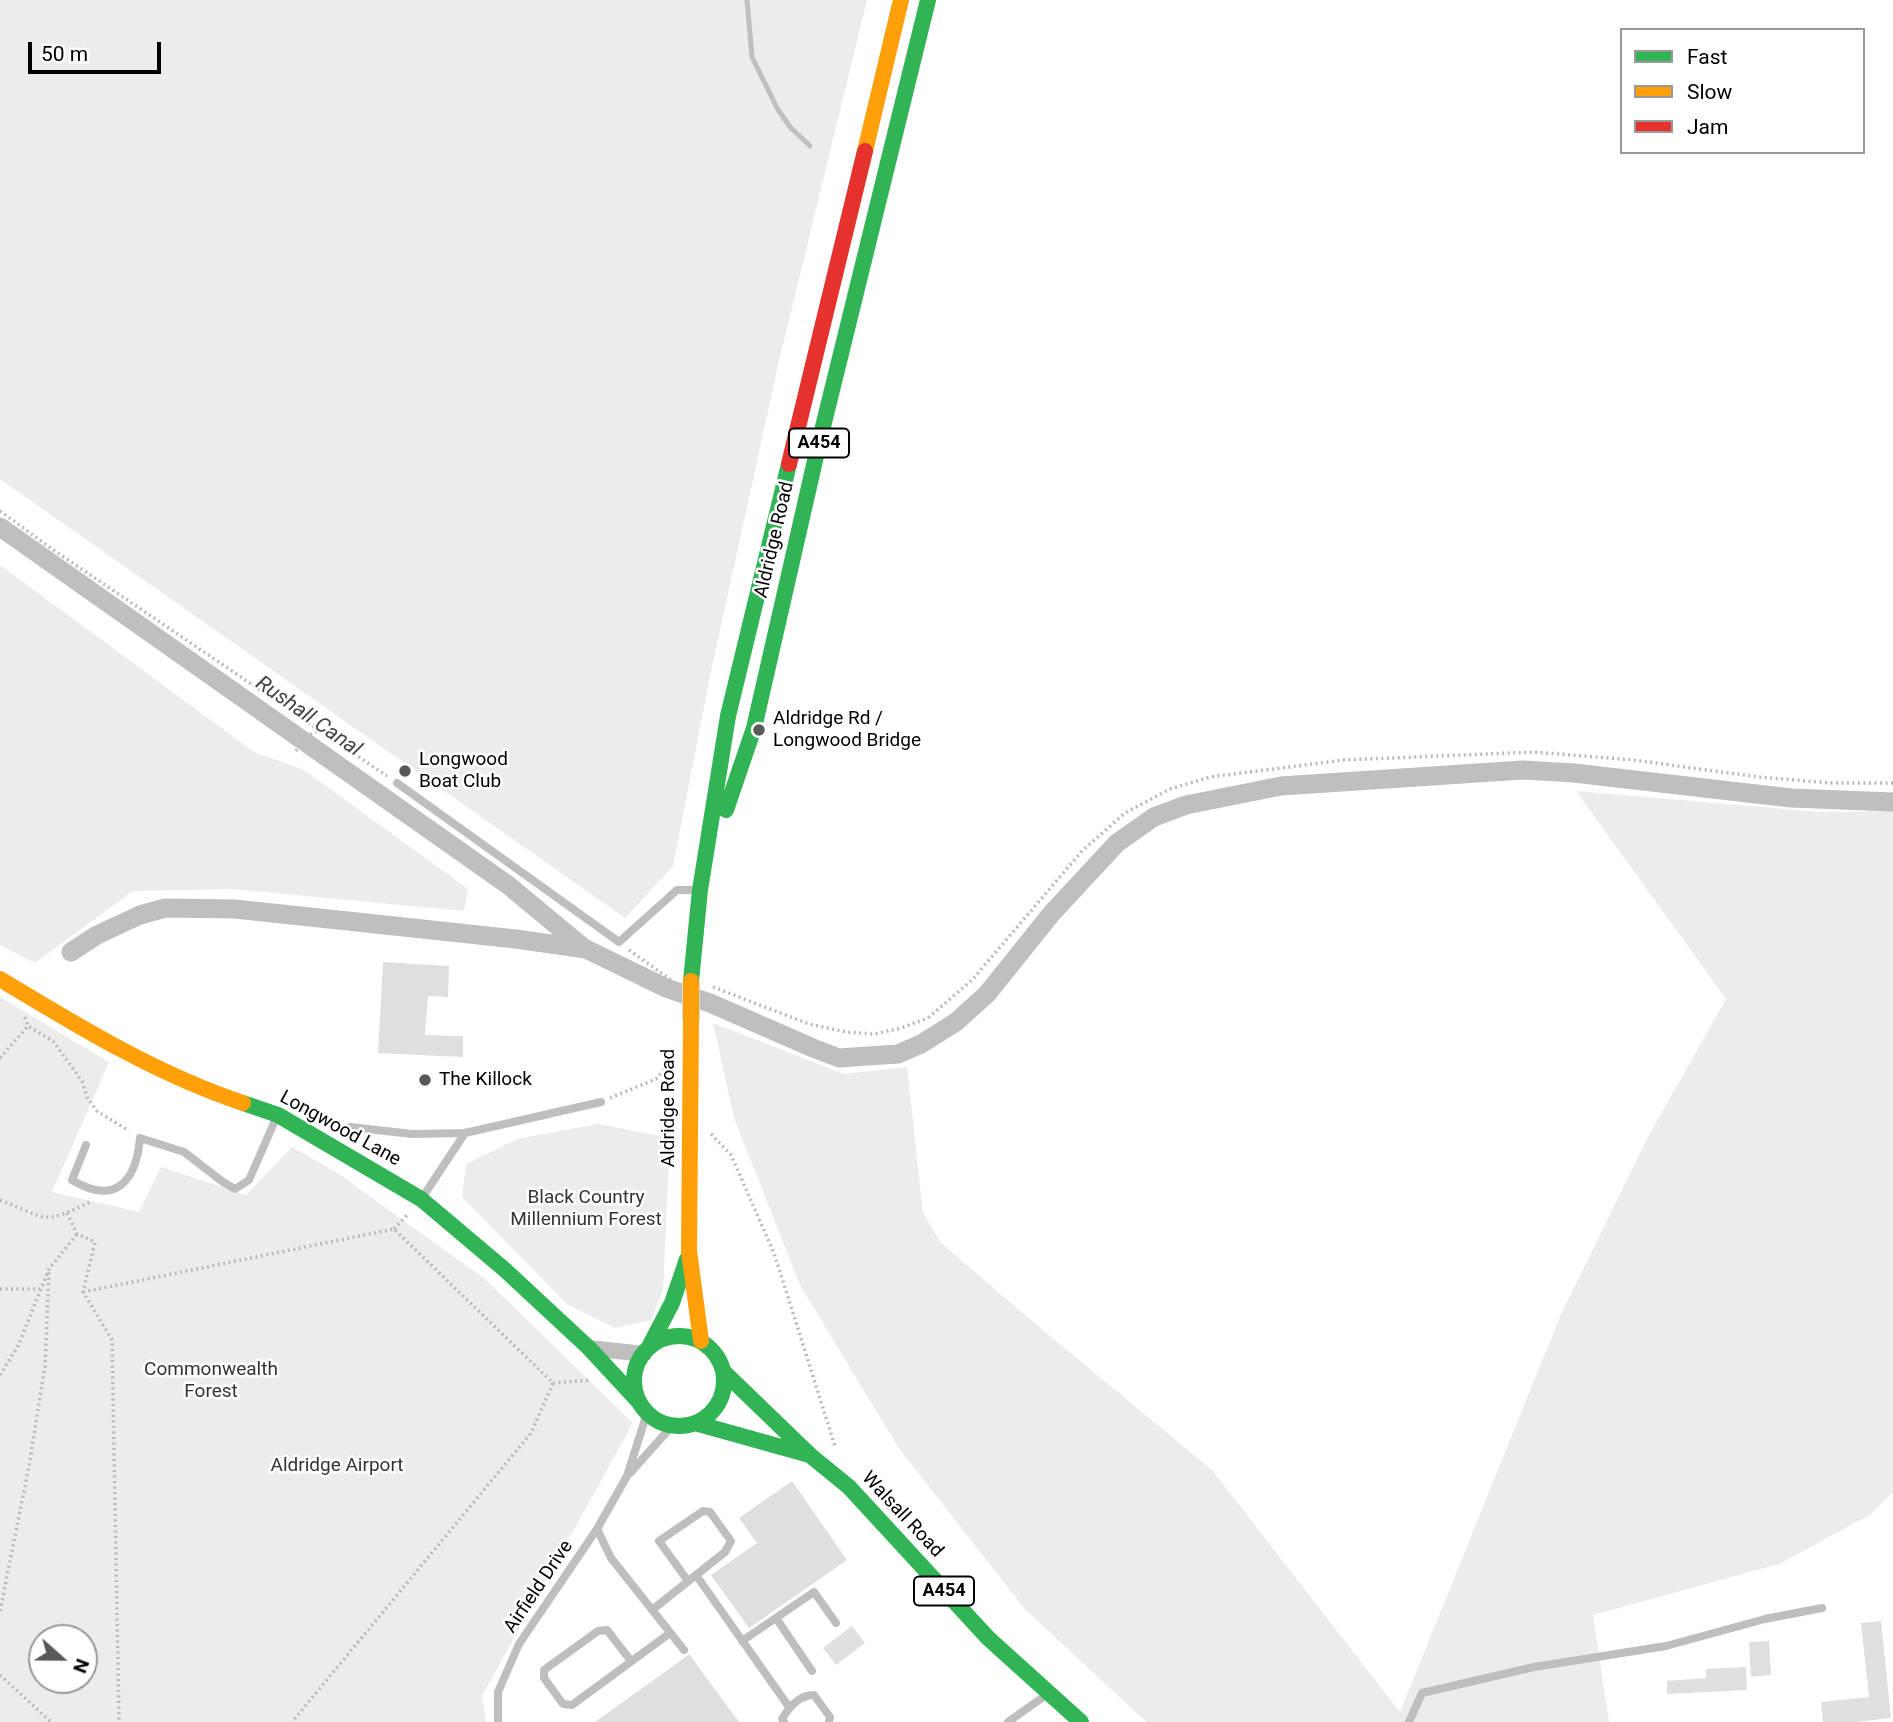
<!DOCTYPE html>
<html>
<head>
<meta charset="utf-8">
<style>
	body { margin:0 }
	#map { position:relative; width:1893px; height:1722px; overflow:hidden; background:#fff; font-family:Roboto,sans-serif }
	canvas { display:block }
	.legend { position:absolute; left:1620px; top:28px; width:245px; height:126px; box-sizing:border-box; background:#fff; border:2px solid #999; margin:0; padding:9px 12px; list-style:none; font-size:21px; color:#000 }
	.legend li { display:flex; align-items:center; gap:14px; height:35px }
	.legend b { width:35px; border:2px solid #999 }
	.north { position:absolute; left:28px; top:1624px; width:70px; height:70px; box-sizing:border-box; background:#fff; border:2px solid #999; border-radius:50%; rotate:111deg; font-size:19px; font-weight:700; line-height:28px; text-align:center; color:#000 }
	.north::after { content:''; display:block; margin:auto; width:24px; height:32px; background:#595959; clip-path:polygon(50% 0,100% 100%,50% 72%,0 100%) }
	.scale { position:absolute; left:28px; top:42px; width:133px; height:32px; box-sizing:border-box; border:4px solid #000; border-top:0; padding-left:9px; font-size:21px; line-height:24px; white-space:nowrap; color:#000; -webkit-text-stroke:5px #fff; paint-order:stroke }
</style>
</head>
<body>
<div id="map">
<canvas width="1893" height="1722"></canvas>
<ul class="legend">
<li><b style="height:9px;background:#30b455"></b>Fast</li>
<li><b style="height:9px;background:#ff9f0a"></b>Slow</li>
<li><b style="height:9px;background:#e5322d"></b>Jam</li>
</ul>
<div class="north">N</div>
<div class="scale">50 m</div>
</div>
<script>
const ctx = document.querySelector('canvas').getContext('2d');
ctx.lineJoin = 'round';
function paint(path, color) {
  ctx.fillStyle = color;
  ctx.fill(path, 'evenodd');
}
function stroke(path, color, width, dash) {
  ctx.strokeStyle = color;
  ctx.lineWidth = width;
  ctx.lineCap = dash ? 'butt' : 'round';
  ctx.setLineDash(dash || []);
  ctx.stroke(path);
}
function drawText(font, color, halo, rows, align = 'center') {
  ctx.font = font + ' Roboto,sans-serif';
  ctx.lineWidth = 5;
  ctx.setLineDash([]);
  ctx.textBaseline = 'middle';
  ctx.strokeStyle = halo;
  ctx.fillStyle = color;
  for (const [text, x, y, turn = 0] of rows) {
    ctx.save();
    ctx.translate(x, y);
    ctx.rotate((+turn || 0) * Math.PI / 180);
    ctx.textAlign = isNaN(turn) ? turn : align;
    if (halo) ctx.strokeText(text, 0, 0);
    ctx.fillText(text, 0, 0);
    ctx.restore();
  }
}
const green = new Path2D(`
	M0,0H867L779,361L711,671L673,866L625,918L0,479Z
	M0,565L254,752L304,770L468,889L464,911L232,889L133,891L35,963L0,945Z
	M1576,791L1820,812L1893,811V1492L1870,1515L1779,1564L1593,1615L1609,1722H1146L1024,1608L898,1447L800,1285L734,1118L713,1023L844,1074L907,1067L923,1213L941,1243L1033,1322L1212,1470L1400,1712L1561,1314L1650,1133L1726,999Z
	M0,997L109,1062L52,1192L139,1212L161,1167L246,1195L292,1147L336,1172L485,1279L633,1423L482,1696L486,1722H0ZM42,1638H84V1680H42Z
	M598,1124L670,1138L663,1290L651,1320L615,1328L567,1304L462,1197L466,1164L517,1139Z`);
const stream = new Path2D(`
	M747,0L752,57L777,108L790,127L810,146`);
const canal = new Path2D(`
	M0,527L508,885L584,948
	M71,952L97,935L140,915L165,908L235,909L516,939L586,949L666,988L710,1003L813,1048L839,1058L868,1056L898,1054L921,1044L956,1022L987,994L1052,913L1117,843L1154,817L1186,805L1281,786L1523,770L1574,773L1791,798L1893,802`);
const building = new Path2D(`
	M383,962L449,966L448,997L428,996L425,1035L463,1036V1057L378,1053Z
	M792,1481L847,1560L749,1628L711,1575L757,1543L739,1518Z
	M1881,1621L1891,1718L1856,1722H1823L1821,1702L1869,1697L1861,1623Z
	M852,1626L865,1643L836,1665L823,1648Z
	M1769,1641L1771,1675L1751,1677L1749,1642Z
	M689,1654L739,1722H595L687,1656Z
	M1746,1667L1747,1690L1667,1694V1681L1706,1678V1669Z`);
const path = new Path2D(`
	M0,511L52,549L387,776
	M296,751L307,736L319,730
	M629,950L671,980
	M713,987L809,1024L846,1032L874,1034L901,1028L928,1018L972,980L1082,851L1125,813L1170,789L1210,777L1344,760L1534,752L1633,760L1759,777L1830,783H1893
	M25,1017L28,1026L53,1041L82,1081L87,1097L97,1111L129,1131
	M0,1058L28,1026
	M610,1098L656,1079L669,1064
	M711,1134L731,1155L774,1253L835,1446
	M0,1200C49,1219 41,1226 92,1201
	M67,1213L77,1234L95,1242L83,1292L112,1340L119,1722
	M394,1229L409,1213
	M0,1289H40
	M83,1292L394,1229L553,1383L531,1433L292,1722
	M0,1375L18,1346L49,1269L77,1234
	M553,1383L591,1380
	M0,1611L29,1466L45,1366L49,1269
	M0,1675L51,1722`);
const lane = new Path2D(`
	M397,783L619,942L677,890H698
	M350,1127L412,1134L465,1133L601,1102
	M86,1145L72,1180C115,1206 136,1182 140,1138L184,1152L223,1182L235,1189L249,1180L277,1116
	M422,1198L465,1133
	M630,1473L672,1426
	M597,1529L611,1558L684,1650
	M696,1575L789,1707
	M652,1610L725,1552L731,1541L710,1512L703,1511L659,1541L688,1581
	M776,1618L812,1671
	M742,1641L814,1592L836,1623
	M631,1661L607,1630L598,1631L544,1670V1678L563,1704L572,1705L670,1633
	M498,1722V1692L519,1644L597,1529L627,1476L647,1413
	M784,1722L782,1719C789,1707 799,1695 814,1695L830,1717L829,1722
	M1008,1722L1046,1695
	M1409,1722L1422,1693L1534,1667L1666,1646L1765,1619L1822,1608`);
const street = new Path2D(`
	M589,1348L644,1354`);
const fast = new Path2D(`
	M726,810L754,728L819,443L928,0
	M691,981L700,890L728,716L789,464
	M243,1103L278,1115L421,1199L504,1269L589,1348L640,1403
	M634 1381a45 45 0 1 1 90 0a45 45 0 1 1-90 0Z
	M649,1347L672,1303L687,1259
	M724,1372L811,1456L849,1487L988,1638L1081,1722
	M695,1423L806,1454`);
const slow = new Path2D(`
	M865,151L901,0
	M0,979C78,1026 156,1074 243,1103
	M691,1020L689,1251L701,1341`);
const jam = new Path2D(`
	M789,464L865,151`);
const slowBridge = new Path2D(`
	M691,981V1020`);
const markers = [
	[759,730,7,"#595959"],
	[405,771,7,"#595959"],
	[425,1080,7,"#595959"]
];
const shields = [
	[819,443,60],
	[944,1591,60]
];
const shieldNames = [
	["A454",819,443],
	["A454",944,1591]
];
const streetNames = [
	["Aldridge Road",775,540,-77],
	["Aldridge Road",669,1108,-90],
	["Longwood Lane",340,1129,29],
	["Walsall Road",902,1515,47],
	["Airfield Drive",539,1587,-56]
];
const poiNames = [
	["Aldridge Rd /",773,719],
	["Longwood Bridge",773,741],
	["Longwood",419,760],
	["Boat Club",419,782],
	["The Killock",439,1080]
];
const parkNames = [
	["Black Country",586,1198],
	["Millennium Forest",586,1220],
	["Commonwealth",211,1370],
	["Forest",211,1392],
	["Aldridge Airport",337,1466]
];
const waterNames = [
	["Rushall Canal",308,717,35]
];
paint(green, '#ececec');
stroke(stream, '#bfbfbf', 5);
stroke(canal, '#bfbfbf', 19);
paint(building, '#dfdfdf');
stroke(path, '#b9b9b9', 3.5, [2, 3.5]);
stroke(lane, '#bebebe', 8);
stroke(street, '#bebebe', 16);
stroke(fast, '#30b455', 16);
stroke(slow, '#ff9f0a', 16);
stroke(jam, '#e5322d', 16);
stroke(slowBridge, '#dbdbdb', 18, []);
stroke(slowBridge, '#ff9f0a', 16);
for (const [x, y, r, color] of markers) {
  const dot = new Path2D();
  dot.arc(x, y, r, 0, 2 * Math.PI);
  ctx.fillStyle = color;
  ctx.fill(dot);
  stroke(dot, '#fff', 2.5);
}
for (const [x, y, w] of shields) {
  const box = new Path2D();
  box.roundRect(x - w / 2, y - 14.5, w, 29, 5);
  ctx.fillStyle = '#fff';
  ctx.fill(box);
  stroke(box, '#000', 2);
}
drawText('bold 18px', '#000', null, shieldNames);
drawText('19px', '#000', '#fff', streetNames);
drawText('19px', '#000', '#fff', poiNames, 'left');
drawText('19px', '#333', '#fff', parkNames);
drawText('italic 21px', '#444', '#fff', waterNames);
</script>
</body>
</html>
